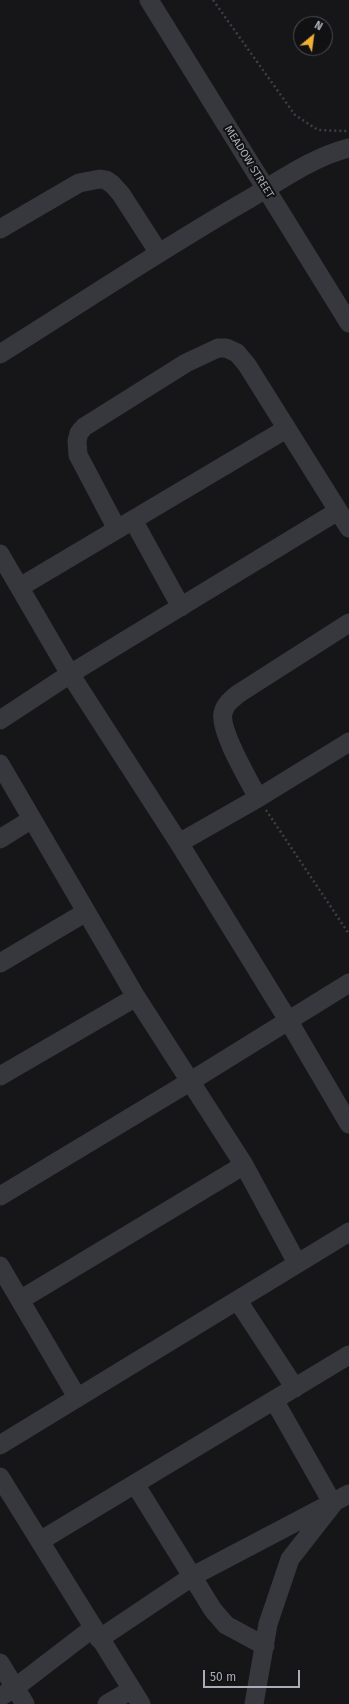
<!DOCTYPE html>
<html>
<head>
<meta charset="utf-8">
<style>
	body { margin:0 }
	#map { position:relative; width:349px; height:1704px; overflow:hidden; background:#161618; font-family:"Fira Sans",sans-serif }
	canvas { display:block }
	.north { position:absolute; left:293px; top:16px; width:40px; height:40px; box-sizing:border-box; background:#111113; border:1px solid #4d4f55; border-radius:50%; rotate:29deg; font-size:11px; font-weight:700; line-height:16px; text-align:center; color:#a8adb8 }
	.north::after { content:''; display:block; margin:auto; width:14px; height:18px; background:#f2b134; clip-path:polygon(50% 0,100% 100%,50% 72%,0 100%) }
	.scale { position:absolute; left:203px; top:1670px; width:97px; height:18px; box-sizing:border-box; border:2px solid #a8adb8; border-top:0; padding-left:5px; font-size:12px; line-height:14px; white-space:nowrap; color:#a8adb8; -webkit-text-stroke:3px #111113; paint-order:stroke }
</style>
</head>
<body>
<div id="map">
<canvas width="349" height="1704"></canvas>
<div class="north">N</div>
<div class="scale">50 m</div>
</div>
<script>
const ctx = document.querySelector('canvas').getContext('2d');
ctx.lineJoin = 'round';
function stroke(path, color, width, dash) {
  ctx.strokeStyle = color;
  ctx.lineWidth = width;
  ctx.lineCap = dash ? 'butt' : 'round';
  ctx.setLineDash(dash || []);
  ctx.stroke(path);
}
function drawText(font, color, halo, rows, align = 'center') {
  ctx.font = font + ' "Fira Sans",sans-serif';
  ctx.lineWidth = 4;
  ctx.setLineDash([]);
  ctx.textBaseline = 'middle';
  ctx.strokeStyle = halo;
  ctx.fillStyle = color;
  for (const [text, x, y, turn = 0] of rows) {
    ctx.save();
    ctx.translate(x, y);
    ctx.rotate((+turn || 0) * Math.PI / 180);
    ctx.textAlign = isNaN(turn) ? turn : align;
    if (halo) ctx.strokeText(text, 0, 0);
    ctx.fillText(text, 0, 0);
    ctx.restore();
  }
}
const path = new Path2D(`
	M213,0L295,115L318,130L347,131
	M266,810L349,934`);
const minor = new Path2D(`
	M149,0L349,323
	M0,229L79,183L100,179L106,180L112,184L121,194L159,253
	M0,354C83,302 165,247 249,199C281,180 313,157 349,148
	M133,520L181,607
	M117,529L78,455L77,441L79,433L84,427L186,363L218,348H226L237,353L247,365L349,528
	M0,554L70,674L179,843L288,1020L349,1124
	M20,587L286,429
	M0,720L70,674L338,511
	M0,764L136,997L244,1165L297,1263
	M258,798C249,780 219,731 223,713C225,704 231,700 238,694L349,623
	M0,839L32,819
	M179,843L258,798L349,742
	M0,963L86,912
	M0,1076L136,997
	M0,1196L191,1081L349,983
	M0,1266L77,1397
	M20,1300L244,1165
	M238,1301L295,1388
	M0,1445L349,1232
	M0,1477L141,1704
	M135,1484L213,1610L226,1625L265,1646
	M40,1541L349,1355
	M99,1639L193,1576L349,1494
	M0,1663L25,1704
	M0,1697L16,1687L93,1628
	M107,1704L131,1690
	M254,1704L268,1624L290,1559L333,1504L274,1400`);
const streetNames = [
	["MEADOW STREET",249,162,58]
];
stroke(path, '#3d3f44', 2.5, [2, 3]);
stroke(minor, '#37383d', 19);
drawText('11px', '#a8adb8', '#111113', streetNames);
</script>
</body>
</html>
